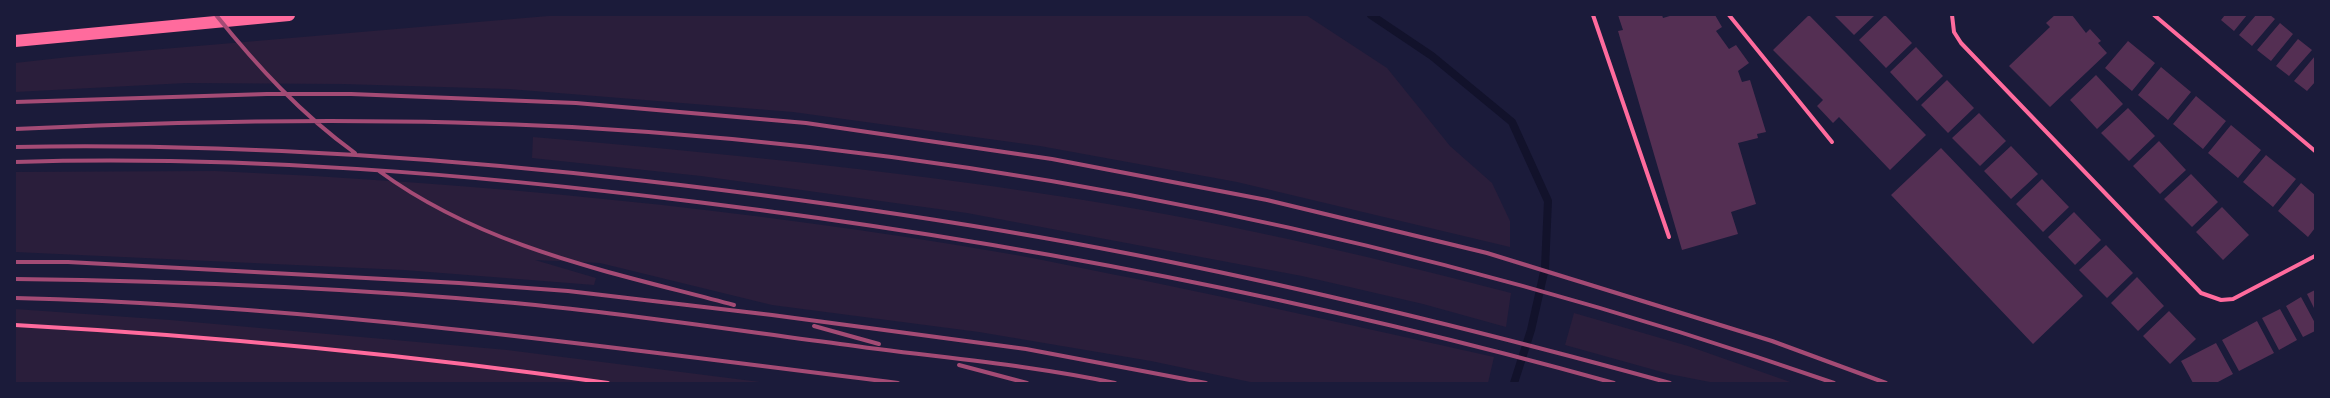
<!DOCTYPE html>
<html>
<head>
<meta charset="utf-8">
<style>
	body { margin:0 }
	#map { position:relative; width:2330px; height:398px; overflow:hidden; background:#1b1b3a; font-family:Ubuntu,sans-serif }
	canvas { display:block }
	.frame { position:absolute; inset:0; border:16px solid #1b1b3a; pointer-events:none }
</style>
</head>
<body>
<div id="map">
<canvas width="2330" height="398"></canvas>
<div class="frame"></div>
</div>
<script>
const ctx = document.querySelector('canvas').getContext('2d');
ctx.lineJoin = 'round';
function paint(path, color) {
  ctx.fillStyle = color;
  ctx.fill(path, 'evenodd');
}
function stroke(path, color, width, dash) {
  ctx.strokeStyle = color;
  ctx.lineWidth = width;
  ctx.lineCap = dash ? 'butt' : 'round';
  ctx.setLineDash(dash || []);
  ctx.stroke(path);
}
const green = new Path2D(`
	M560,15H1306L1387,68L1450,146L1492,183L1510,221V247L1237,182L1040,146L793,112L509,89L343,84L186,83L15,92V63L69,57Z
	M533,137C709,152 884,169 1058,196C1211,219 1361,254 1511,293L1506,327L1423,304L1302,276L967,213L701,176L532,158Z
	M215,171C479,183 743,208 1004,253C1047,260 1089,270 1132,278C1253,303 1373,330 1494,357L1488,383H1255L1151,361L979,332L772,305L600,263L535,260L596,278L594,285L404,270L15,252V172Z
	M15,309L170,320L507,350L768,383H15Z
	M1574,313L1688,346L1793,383H1715L1669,374L1565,345Z`);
const stream = new Path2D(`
	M1371,15L1432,56L1512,122L1548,201L1545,268L1531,330L1514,383`);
const building = new Path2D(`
	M1618,15H1662L1663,18L1673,15H1715L1722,27L1716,31L1729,49L1736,45L1749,63L1738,71L1742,82L1750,80L1766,132L1757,134L1758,138L1738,143L1756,204L1731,212L1738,234L1682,250L1618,31L1623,30Z
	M1809,15L1926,135L1890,170L1839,117L1833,123L1817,106L1823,100L1773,50Z
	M1834,15H1875L1854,35Z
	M1885,15L1912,43L1886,68L1859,40Z
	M2055,15H2072L2086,33L2090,29L2101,41L2098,43L2107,53L2050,107L2009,66L2050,27L2046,23Z
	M2225,15H2247L2234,31L2221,20Z
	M2256,15H2270L2275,19L2252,46L2239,35Z
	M2280,23L2293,34L2271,61L2257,50Z
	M2298,39L2312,50L2289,76L2276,66Z
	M2128,41L2155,63L2132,91L2105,68Z
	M1916,47L1943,76L1917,101L1890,72Z
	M2315,56V82L2307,91L2294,81Z
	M2161,67L2191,92L2168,120L2138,95Z
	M2096,75L2123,104L2097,129L2070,100Z
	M1947,80L1974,108L1948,133L1921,105Z
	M2196,96L2226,121L2203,149L2173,124Z
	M2128,108L2155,136L2129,161L2101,133Z
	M1979,113L2006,141L1980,166L1952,138Z
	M2231,125L2261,150L2238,178L2208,153Z
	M2159,141L2186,170L2160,194L2133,166Z
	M2011,146L2038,174L2011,199L1984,171Z
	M1941,148L2083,296L2033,344L1891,195Z
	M2266,155L2296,179L2273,207L2243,182Z
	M2191,174L2218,202L2192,227L2164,199Z
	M2042,179L2069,207L2043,232L2016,204Z
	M2301,183L2315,195V228L2308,237L2278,211Z
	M2222,207L2249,235L2223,260L2196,232Z
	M2074,212L2101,240L2075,265L2048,237Z
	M2106,245L2133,273L2107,298L2079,270Z
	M2137,277L2164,306L2138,331L2111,303Z
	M2315,290V310L2307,294Z
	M2301,297L2315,323V331L2303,337L2286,306Z
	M2280,309L2297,340L2279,350L2262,318Z
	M2169,311L2196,339L2170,364L2143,336Z
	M2257,321L2274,353L2239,371L2222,340Z
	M2216,343L2233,374L2216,383H2193L2181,361Z`);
const service = new Path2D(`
	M1593,15L1669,237
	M1729,15L1832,142
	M1952,15L1954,32L1961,43L2201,293L2221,300L2233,299L2315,256
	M2154,15L2315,151
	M15,325C213,336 411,355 608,383`);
const primary = new Path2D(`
	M15,41L289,15`);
const rail = new Path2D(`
	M216,15C257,66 301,114 355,153
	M15,102L267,94H351L576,103L806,123L1052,159L1267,200L1487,253L1772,341L1886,383
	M15,129C201,120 387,117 572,127C1002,151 1428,242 1834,383
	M15,147C226,143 436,157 646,181C829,202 1014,229 1195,267C1355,300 1513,340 1670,383
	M15,162C243,155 471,174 697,202C1006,240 1313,299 1614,383
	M379,171C484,248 611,272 734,305
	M15,262H68L459,283L568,291L772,315L1026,349L1206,383
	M15,279C182,281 349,288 515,303C624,313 732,330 840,344C932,357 1025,364 1115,383
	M15,298C311,305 605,347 898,383
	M814,326L879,344
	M959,365L1027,383`);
paint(green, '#2a1e3b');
stroke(stream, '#12122b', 8);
paint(building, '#542f53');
stroke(service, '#ff6b9d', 4);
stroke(primary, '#ff6b9d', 12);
stroke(rail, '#a44b75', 4);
</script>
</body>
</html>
